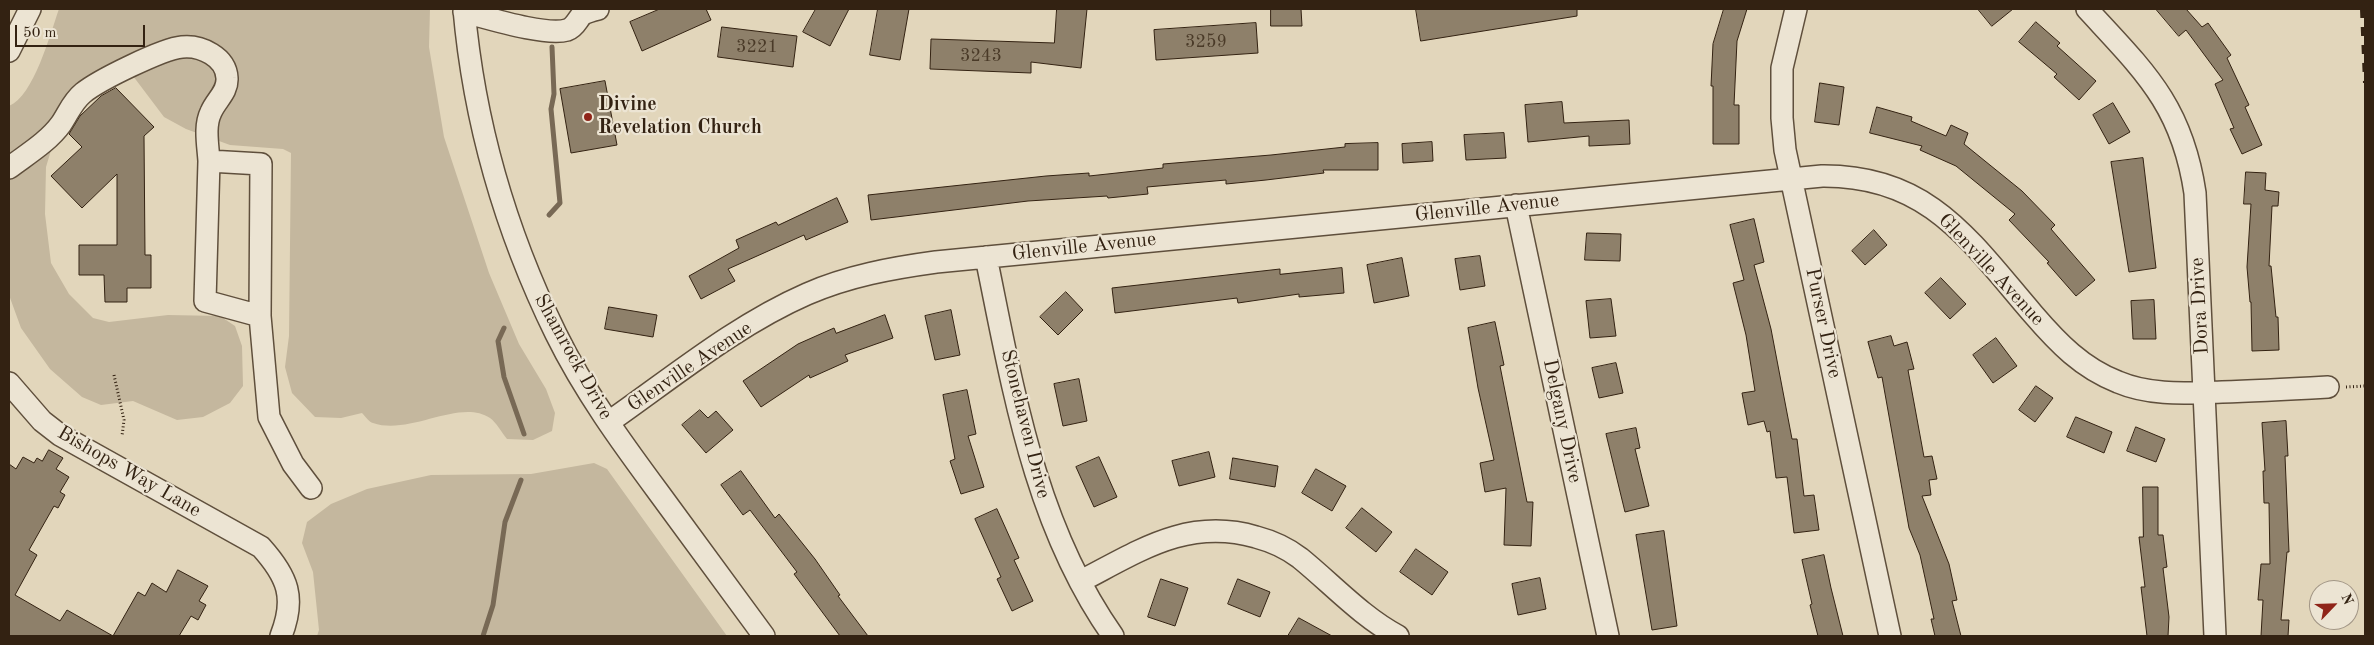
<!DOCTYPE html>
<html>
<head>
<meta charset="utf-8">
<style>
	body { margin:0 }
	#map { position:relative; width:2374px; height:645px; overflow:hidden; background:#e2d6bb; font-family:"Old Standard TT",serif }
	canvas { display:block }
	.frame { position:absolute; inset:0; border:10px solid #332212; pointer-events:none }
	.north { position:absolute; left:2309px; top:580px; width:50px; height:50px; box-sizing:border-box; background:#ece4d3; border:1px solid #a29686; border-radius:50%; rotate:66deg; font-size:14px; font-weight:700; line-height:20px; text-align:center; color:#332212 }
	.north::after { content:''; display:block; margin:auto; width:18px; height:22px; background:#8f2418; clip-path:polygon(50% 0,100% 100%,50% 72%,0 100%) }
	.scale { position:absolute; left:15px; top:25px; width:130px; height:22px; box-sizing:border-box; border:2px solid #332212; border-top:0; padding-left:6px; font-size:15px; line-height:18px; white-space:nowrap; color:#332212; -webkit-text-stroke:4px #ece4d3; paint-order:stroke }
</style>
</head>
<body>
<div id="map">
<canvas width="2374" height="645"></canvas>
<div class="frame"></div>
<div class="north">N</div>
<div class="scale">50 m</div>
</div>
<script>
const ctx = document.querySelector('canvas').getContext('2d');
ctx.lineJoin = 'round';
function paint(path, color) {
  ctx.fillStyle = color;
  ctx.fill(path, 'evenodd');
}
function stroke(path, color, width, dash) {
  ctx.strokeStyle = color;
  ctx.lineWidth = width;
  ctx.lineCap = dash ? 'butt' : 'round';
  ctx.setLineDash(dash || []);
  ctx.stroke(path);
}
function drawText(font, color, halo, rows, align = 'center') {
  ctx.font = font + ' "Old Standard TT",serif';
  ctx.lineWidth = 4.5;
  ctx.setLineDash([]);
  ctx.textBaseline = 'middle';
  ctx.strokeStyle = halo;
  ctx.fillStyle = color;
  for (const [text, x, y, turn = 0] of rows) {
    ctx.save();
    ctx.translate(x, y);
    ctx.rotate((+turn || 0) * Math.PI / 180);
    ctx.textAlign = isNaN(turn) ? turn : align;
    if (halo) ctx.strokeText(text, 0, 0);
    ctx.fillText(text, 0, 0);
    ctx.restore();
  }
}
const green = new Path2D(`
	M59,9H430L429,47L444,137L489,273L519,344L546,389L555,413L552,431L533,440L507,439C502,433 496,422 490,418C459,398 410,436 373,423C369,422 365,416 362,413L341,418L315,417L292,393L285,367L289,336L291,153L283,149L230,145L186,129L164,117L130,72L61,117L46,167L45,214L51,263L69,294L93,318L109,322L168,315L220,316L235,326L242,346L243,386L230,403L203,417L177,420L133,401L101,405L82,397L50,369L21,328L9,295V106C34,96 50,34 59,9Z
	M594,463L607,469L727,636H317L319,630L313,572L302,543L307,522L331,504L367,489L431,475L531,474Z`);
const stream = new Path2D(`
	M549,215L560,203L551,109L554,94L552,47
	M504,328L498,341L504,377L524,434
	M483,636L493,605L505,522L521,480`);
const building = new Path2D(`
	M660,9H706L711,20L642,51L630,22Z
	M816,9H849L830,46L803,32Z
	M878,9H909L900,60L870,55Z
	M1057,9H1087L1081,68L1031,62V73L930,69L931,39L1054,43Z
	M1271,9H1301L1302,26H1271Z
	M1416,9H1577V16L1421,41Z
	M1724,9H1747L1737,41L1734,105H1739V144H1713V86H1711L1713,44Z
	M1978,9H2013L1992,26Z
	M2156,9H2186L2202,27L2208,23L2231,55L2227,58L2249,105L2245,107L2262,145L2242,154L2230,129L2234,128L2215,84L2223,80L2186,30L2179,36Z
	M2036,22L2060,43L2057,46L2096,81L2079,100L2054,77L2057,74L2019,42Z
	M1256,23L1258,53L1156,60L1154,30Z
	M722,27L797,36L793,67L718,57Z
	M605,81L617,145L571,153L560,89Z
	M1820,83L1844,87L1839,125L1815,122Z
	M116,88L154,127L144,136L145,255H151V288H127V302H105L104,275H79V245H117V174L82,208L51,176L82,147L69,134L80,116L101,96Z
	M1562,102L1564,123L1629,120L1630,144L1589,146V136L1528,142L1525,105Z
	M2113,103L2130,132L2109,144L2093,115Z
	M1877,107L1912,117L1911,121L1946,136L1951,125L1968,133L1964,144L2022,191L2055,225L2051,229L2095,280L2076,296L2047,263L2049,262L2009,220L2015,214L1956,166L1920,150L1922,146L1870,133Z
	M1504,133L1506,158L1466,160L1464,135Z
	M1432,142L1433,161L1403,163L1402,144Z
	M1378,143V170H1323L1324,173L1266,180L1226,184V180L1147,187L1148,194L1108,198L1107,196L1028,201L871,220L868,195L1046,176L1089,173V176L1163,168V164L1271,155L1345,147V144Z
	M2143,158L2156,268L2129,272L2111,162Z
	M2246,172L2266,173L2265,190L2279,192L2278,206H2272L2269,266H2271L2276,317H2278L2279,350L2252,351L2251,302H2250L2247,267L2251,204H2244Z
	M837,198L848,222L806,240L804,235L728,269L735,281L701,299L689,276L739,248L736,240L776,222L778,225Z
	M1754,219L1764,262L1754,265L1771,329L1792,439H1797L1804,496L1814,495L1819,530L1794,533L1787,477L1776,478L1770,431L1767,432L1764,421L1748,425L1742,393L1755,391L1746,335L1733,283L1744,280L1730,225Z
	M1874,230L1887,245L1865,265L1852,251Z
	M1587,233L1621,234L1620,261L1585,260Z
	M1480,256L1485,286L1460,290L1455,259Z
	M1402,258L1409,296L1374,303L1367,265Z
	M1342,268L1344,293L1299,297V294L1238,303L1237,298L1115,313L1112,288L1280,269V274Z
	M1941,278L1966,304L1950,319L1925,293Z
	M1066,292L1083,310L1058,335L1040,317Z
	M1611,299L1616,336L1590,338L1586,301Z
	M2154,300L2156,339H2133L2131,301Z
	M609,307L657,315L653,337L605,329Z
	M951,310L960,355L935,360L925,316Z
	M885,315L893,338L845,355L848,361L810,378L809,375L761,407L743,381L798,344L834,328L836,333Z
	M1495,322L1504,365L1500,366L1527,502H1533L1531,546L1504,545L1506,488L1485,492L1480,463L1494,460L1478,388L1468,328Z
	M1891,336L1894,346L1907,342L1914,369L1908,370L1924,457L1932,456L1937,479L1929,480L1931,495L1922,496L1949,564L1957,600L1952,601L1961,636H1935L1931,619H1934L1920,555L1909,528L1882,377L1878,378L1868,342Z
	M1996,338L2017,366L1993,383L1973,355Z
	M1616,363L1623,393L1599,398L1592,368Z
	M1079,379L1087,421L1063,426L1054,384Z
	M2036,386L2053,398L2035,422L2019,410Z
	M967,390L976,434L968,436L984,487L961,494L950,461L955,459L943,395Z
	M700,410L708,418L716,411L733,430L706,453L682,425Z
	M2076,417L2112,432L2104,453L2067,437Z
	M2286,421L2288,456H2285L2289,552H2287L2281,620H2289L2288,636H2261L2263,600H2258L2261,564H2270L2269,503H2264L2263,471H2265L2262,423Z
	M2136,427L2165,439L2156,462L2127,451Z
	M1636,428L1640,448L1635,449L1649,506L1625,512L1606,434Z
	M49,450L63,458L56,469L69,477L60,492L65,495L58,508L54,506L29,550L37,555L15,595L60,621L67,610L113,636H9V464L16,469L23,457L34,463L37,458L42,461Z
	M1209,452L1215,477L1179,486L1172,461Z
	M1099,457L1117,497L1094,507L1076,467Z
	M1233,458L1278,466L1275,487L1230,479Z
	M1316,469L1346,486L1332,511L1302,493Z
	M741,471L775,518L779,514L815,559L840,595L838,596L868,636H840L794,574L797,572L750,510L743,515L721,485Z
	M2143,487H2158V535H2163L2167,567L2163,568L2169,617L2168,636H2147L2141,587H2145L2139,537H2143Z
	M1362,508L1392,532L1376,552L1346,528Z
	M997,509L1019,558L1014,560L1033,601L1012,611L997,579L1001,577L975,519Z
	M1664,531L1677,626L1652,630L1636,535Z
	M1416,549L1448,572L1432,595L1400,572Z
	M1824,555L1831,588L1843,636H1818L1810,605L1812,604L1802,560Z
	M178,570L208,586L199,601L206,605L198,620L191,616L179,636H113L138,592L145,596L152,583L166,592Z
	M1540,578L1546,609L1518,615L1512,584Z
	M1161,579L1188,588L1175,626L1148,617Z
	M1238,579L1270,592L1260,617L1228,604Z
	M1299,618L1332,636H1288Z`);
const path = new Path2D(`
	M114,375L124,420L122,436
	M2346,387L2365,386`);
const minor = new Path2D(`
	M464,9C474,122 506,232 556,334C584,391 622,443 659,493C694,541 729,589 764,636
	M1796,9L1782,68V118L1785,150L1890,636
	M2087,9C2144,71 2182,105 2195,193L2215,636
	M464,12C488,18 545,36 567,30C576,27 577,19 583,14C587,12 594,10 598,9
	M9,51L30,9
	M9,168C26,155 48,142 61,124C68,114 72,102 83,93C99,80 162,49 182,47C201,45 226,57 227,78C228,92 216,100 211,112C204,126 208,145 209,161
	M1516,205L1608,636
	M986,257C1013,388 1034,524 1113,636
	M260,316L205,301L209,161L261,164L260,316L269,417L293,464L311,488
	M9,383L42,421L60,435L261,547C288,577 296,598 281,636
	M609,422C672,378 736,325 807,294C848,276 892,268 936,262L1822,176C1929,175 1970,241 2033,314C2058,343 2082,368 2118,382C2151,396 2187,393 2222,392C2258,391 2293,389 2328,387
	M1081,581C1139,551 1188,517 1256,537C1271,541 1287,548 1300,558C1332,584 1362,617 1398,636`);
const rail = new Path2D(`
	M2362,9L2365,83`);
const markers = [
	[588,117,5,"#8f2418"]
];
const numberNames = [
	["3259",1206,42],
	["3221",757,47],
	["3243",981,56]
];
const poiNames = [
	["Divine",598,105],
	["Revelation Church",598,128]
];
const streetNames = [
	["Glenville Avenue",1487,208,-6],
	["Glenville Avenue",1084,247,-6],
	["Glenville Avenue",1991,270,47],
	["Dora Drive",2200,306,-93],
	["Purser Drive",1823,323,78],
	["Shamrock Drive",573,357,61],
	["Glenville Avenue",690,367,-34],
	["Delgany Drive",1562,421,78],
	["Stonehaven Drive",1025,424,76],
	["Bishops Way Lane",129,472,30]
];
paint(green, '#c4b79e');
stroke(stream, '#786955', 5);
paint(building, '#8e806a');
stroke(building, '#332212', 1);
stroke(minor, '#5f4f3c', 24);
stroke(path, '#332212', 3, [1, 2.5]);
stroke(minor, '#ece4d3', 21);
stroke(rail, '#332212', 4, [9, 9]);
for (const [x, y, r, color] of markers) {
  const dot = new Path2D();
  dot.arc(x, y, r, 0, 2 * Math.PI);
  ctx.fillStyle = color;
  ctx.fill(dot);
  stroke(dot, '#ece4d3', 2);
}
drawText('18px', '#4a3a28', null, numberNames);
drawText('bold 20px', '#332212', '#ece4d3', poiNames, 'left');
drawText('20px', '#332212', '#ece4d3', streetNames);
</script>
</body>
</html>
